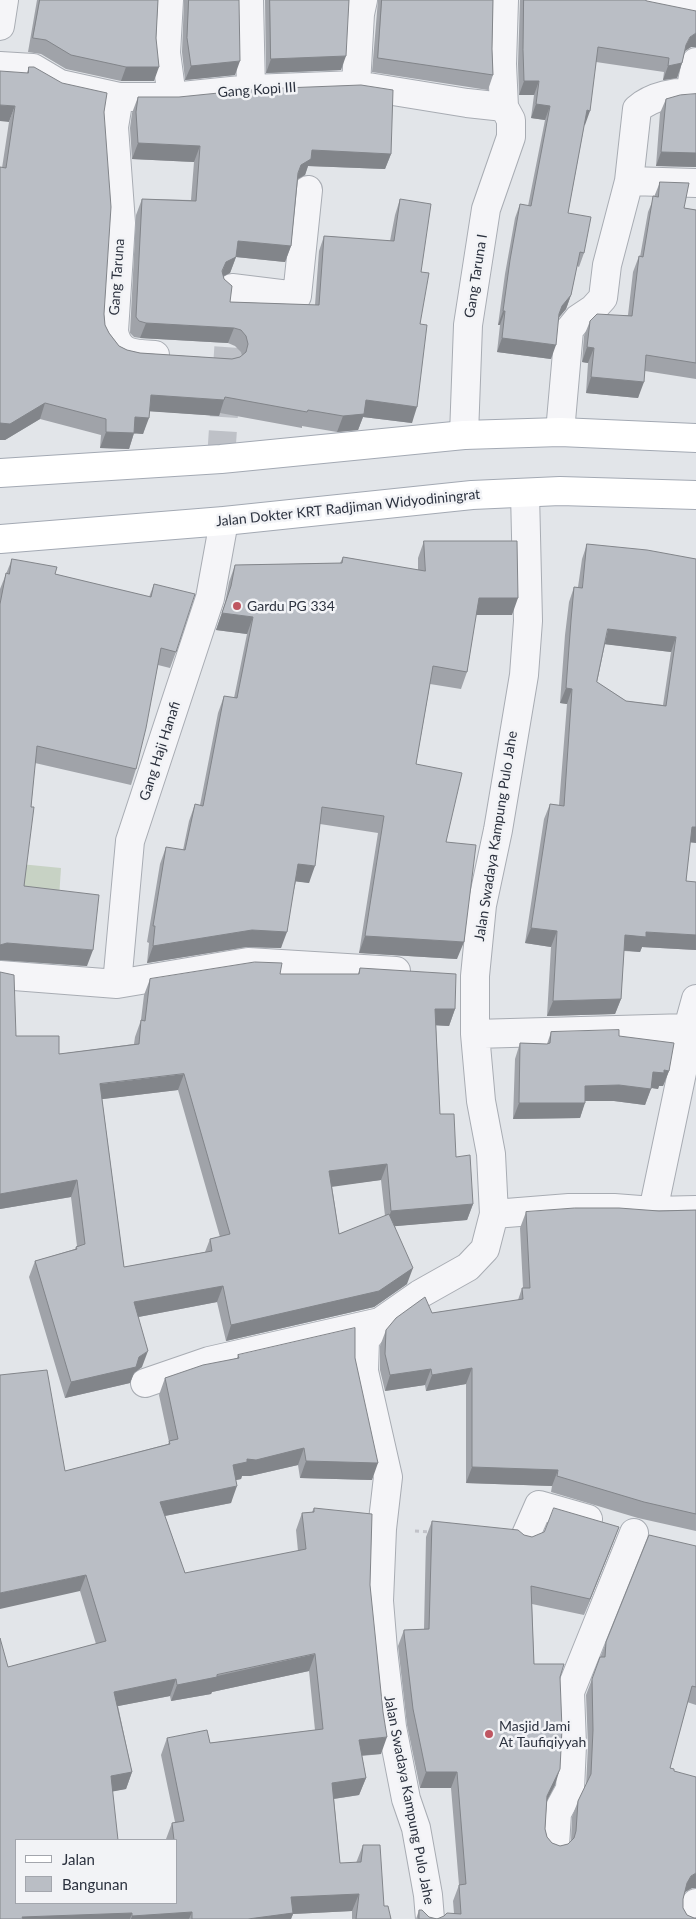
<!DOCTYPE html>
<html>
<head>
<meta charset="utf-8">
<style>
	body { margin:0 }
	#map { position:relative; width:696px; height:1919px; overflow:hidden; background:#e2e5e9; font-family:Lato,sans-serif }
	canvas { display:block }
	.legend { position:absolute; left:15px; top:1839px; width:162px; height:65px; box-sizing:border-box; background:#f2f3f6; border:1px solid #a3a6ad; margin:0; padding:6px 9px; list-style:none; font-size:15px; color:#2c323f }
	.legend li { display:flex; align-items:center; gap:10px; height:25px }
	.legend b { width:25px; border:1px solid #a3a6ad }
</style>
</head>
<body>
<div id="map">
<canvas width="696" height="1919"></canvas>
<ul class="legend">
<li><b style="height:6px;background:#fff"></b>Jalan</li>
<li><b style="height:14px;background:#babec5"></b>Bangunan</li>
</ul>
</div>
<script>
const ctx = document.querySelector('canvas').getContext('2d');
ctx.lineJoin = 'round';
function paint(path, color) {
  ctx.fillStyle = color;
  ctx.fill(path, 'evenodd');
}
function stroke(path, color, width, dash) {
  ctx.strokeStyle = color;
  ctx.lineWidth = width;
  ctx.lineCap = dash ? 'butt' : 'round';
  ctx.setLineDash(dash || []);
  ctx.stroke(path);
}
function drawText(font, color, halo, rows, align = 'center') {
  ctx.font = font + ' Lato,sans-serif';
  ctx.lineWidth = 5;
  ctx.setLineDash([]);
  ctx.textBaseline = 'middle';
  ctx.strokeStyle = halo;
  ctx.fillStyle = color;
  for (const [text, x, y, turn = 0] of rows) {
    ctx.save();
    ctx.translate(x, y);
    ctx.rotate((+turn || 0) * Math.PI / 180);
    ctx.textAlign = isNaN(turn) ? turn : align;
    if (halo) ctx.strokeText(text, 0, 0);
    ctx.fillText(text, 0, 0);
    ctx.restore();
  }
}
const green = new Path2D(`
	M0,862L61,868L59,898L0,892Z`);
const streetTunnel = new Path2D(`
	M221,459L231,307`);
const path = new Path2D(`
	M415,1531L432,1532`);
const street = new Path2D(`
	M169,0L166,53L172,97
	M249,0L251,89
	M645,0L696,10
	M0,26L4,0
	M0,66L33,68L60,84L119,97H172L251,89L356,85L467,103L504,107L511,120V137L486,209L468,325L464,435
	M356,85L360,14L363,0
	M690,92L696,62
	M119,97L114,127L121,223L114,331C118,355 135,354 155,355
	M504,107L502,64L504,0
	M629,181L696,183
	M232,288L297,296L308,190
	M560,432L569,330L578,319L593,309L603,298L607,265L629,181L637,109C652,96 676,91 696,93
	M0,975L117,984L248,962L396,971
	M117,984L130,841L210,598L224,521
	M475,1034L688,1028
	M653,1211L684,1063L688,1028L696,999
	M494,1214L569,1208H614L653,1211L696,1210
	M145,1383L209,1361L380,1322
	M525,1537L539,1505L588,1519
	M555,1846L557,1813L570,1789L572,1745L570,1692L634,1533
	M430,1919L428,1895L416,1828L406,1799L392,1727L383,1650L379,1601L382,1529L388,1477L364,1371L365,1340L380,1322L420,1294L468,1267L485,1249L494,1214L491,1154L481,1101L475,1034V976L482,905L498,830L524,675L528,621L525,493
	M692,1919L696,1903`);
const primary = new Path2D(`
	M0,473L221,459L464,435L560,432L696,438
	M0,539L224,521L472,495L560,491L696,495`);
const wall = new Path2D(`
	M37,0H158L154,81H121L66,69L41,54L28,52Z
	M184,0H239L235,75L185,80L182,52Z
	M265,0H349L341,70L266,73Z
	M378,0H493L492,49L493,75L488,90L372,72Z
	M520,0H645L691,47L685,51L682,63L677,78L663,80L664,72L596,62L568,213L584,253L579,267L577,266L571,295L566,309L558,318L551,359L497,352L500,325H498L505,274L515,218L520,204L528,206L545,120L531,118L534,95H519L518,64Z
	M29,67L104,112V314L105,325L109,333L119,346L127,350L140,353L232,359L240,357L242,356L241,352L235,346L228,343L140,338L134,337L130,333L136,215L142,199L191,200L194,162L132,159L130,128L132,113L138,97L391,154L385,169L308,166L305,175L298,179L291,246L285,262L236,257L230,273L223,276L230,302L315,305L319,251L324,236L390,241L395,215L400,199L421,272L420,324L412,423L363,417L358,430L337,432L302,426V428L220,413L219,416L150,411L143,434L134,433L129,449L100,448L101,435L40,419L5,440L2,168L9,122Z
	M696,94V167L656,166L660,113L666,99Z
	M660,182L684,208L696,210V379L645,371L638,398L586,393L588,363L582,362L584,336L590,321L628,315L633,272L639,256L640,257L648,212Z
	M424,541L512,615H476L467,672L461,689L430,684L416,764L446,842L457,959L359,953L378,833L320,824L309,883L296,881L281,948L246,947L147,963L149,943L147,942L160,864L166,847L183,850L189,821L195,804L200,805L218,713L224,696L234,698L247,634L216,630L225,603L229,582L235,565L340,563L343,557L418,570V558Z
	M587,544L696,559L690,843L686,881L696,882V950L642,947L640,952L624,951L621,999L615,1014L547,1016L551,947L525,943L544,819L550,804L559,805L567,704L560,703L565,635L569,602L574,587H578L582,559ZM605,644L671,652L663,705L626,701L597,682Z
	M12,559L55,574L149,597L154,584L176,652L170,668L158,665L136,769L131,785L35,763L24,886L87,966L0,960V589Z
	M360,968L455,1009L449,1026L436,1025L440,1114L473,1204L467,1220L395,1226L407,1284L374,1307L226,1341L217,1302L138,1317L142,1367L134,1373L130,1383L65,1398L29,1277L35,1261L75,1249L76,1247L77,1246L71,1197L0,1209V972L16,1036L59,1054L134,1044L135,1037L141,1020L144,995L150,979L280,974H358ZM178,1090L220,1237L210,1239L205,1252L124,1267L102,1099ZM381,1180L385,1216L339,1234L332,1186Z
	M551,1032L619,1036L669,1071L663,1086H659L658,1089L651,1088L645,1105L614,1101H585L580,1118L513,1119L515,1059L520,1043L547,1044Z
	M696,1210V1531L638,1518L551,1492L552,1486L466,1483V1384L426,1391L425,1385L385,1391L380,1370V1346L386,1330L432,1313L518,1300L522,1288H523L520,1228L526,1212Z
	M238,1355L355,1358L372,1480L300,1478L298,1465L250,1476H242L241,1479L236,1480L231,1503L165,1516L185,1573L298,1551L296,1530L302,1513L312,1512L314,1508L370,1585L381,1754L362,1756L366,1778L359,1795L334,1799L340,1863H356L363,1845L384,1906L391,1919H352V1911L293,1914L291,1919H0L8,1667L96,1644L80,1591L65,1471L168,1444L169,1442L159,1395L165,1378L237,1358ZM309,1671L315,1730L210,1743L167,1738L161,1755L175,1822L172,1823L166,1839V1840H176V1903L16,1840L113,1791L126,1789L132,1772L118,1706L170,1696L171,1701L211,1694L212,1692Z
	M432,1521L532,1537L619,1527L584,1615L532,1604L534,1664L560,1677L555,1785L547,1800L545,1829L547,1837L552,1843L560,1846L568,1844L571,1841L572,1817L578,1801L586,1786L588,1746L586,1695L606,1642L696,1546V1705L687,1702L670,1768L674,1771L692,1888L685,1892L684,1894L683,1899V1908L687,1915L696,1919H416L419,1910L429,1917L437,1919L454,1913L453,1901L459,1885L451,1788H420L407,1725L398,1646L404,1630L424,1629L426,1537Z`);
const shadedWall = new Path2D(`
	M696,33V47H691L685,51L686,45L690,37Z
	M346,56L341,70L266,73L271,59Z
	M240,61L235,75L185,80L191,66Z
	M682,63L677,78L663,80L668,66Z
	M126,67H159L154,81H121Z
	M524,81H539L534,95H519Z
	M536,104L550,106L545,120L531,118Z
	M0,105L15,106L9,122L0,121Z
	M587,110L590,111L585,125H582Z
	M138,143L200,146L194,162L132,159Z
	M312,150L391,154L385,169L308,166L305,175L296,180L301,165Z
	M661,152L696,153V167L656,166Z
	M238,241L291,246L285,262L236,257L230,273L220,278L226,262Z
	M571,295L566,309L557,320L562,306Z
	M503,311H505L500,325H498Z
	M146,323L234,328L228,343L140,338Z
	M502,338L556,345L551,359L497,352Z
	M587,347L594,348L588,363L582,362Z
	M591,377L644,382L638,398L586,393Z
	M151,395L224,400L219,416L145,411Z
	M366,400L417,407L412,423L363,417L358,430L337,432L343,416Z
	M45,403L40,419L5,440H0V423Z
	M135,417L149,418L143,434L130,433Z
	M106,432L134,433L129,449L100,448Z
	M479,598H518L512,615H473Z
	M222,613L253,617L247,634L216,630Z
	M608,629L676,637L671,652L603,644Z
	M566,688L572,689L567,704L560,703Z
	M692,827H696V843L686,842Z
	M298,864L315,866L309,883L292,881Z
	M531,928L557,931L551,947L525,943Z
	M252,930L287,932L281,948L246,947L147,963L153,946Z
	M646,932L696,935V950L642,947L640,952L619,950L625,935Z
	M365,936L464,942L457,959L359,953Z
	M7,943L93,950L87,966L0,960V945Z
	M621,999L615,1014L547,1016L553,1001Z
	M435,1009H455L449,1026L429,1025Z
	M664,1070L669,1071L663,1086H659L658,1089L647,1087L653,1072Z
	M184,1074L178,1090L95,1100L100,1084Z
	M619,1085L651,1089L645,1105L614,1101H579L585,1086Z
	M519,1103H585L580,1118L513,1119Z
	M387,1164L381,1180L324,1188L329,1171Z
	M77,1180L71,1197L0,1209V1194Z
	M473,1204L467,1220L386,1227L391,1211Z
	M413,1268L407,1284L374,1307L226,1341L231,1325Z
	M223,1286L217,1302L128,1319L134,1302Z
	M148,1351L142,1367L134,1373L130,1383L65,1398L71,1382L139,1357Z
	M472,1368L466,1384L426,1391L432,1375Z
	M431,1369L425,1385L385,1391L390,1375Z
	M304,1448L298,1465L250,1476H242L241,1479L227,1482L233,1465L247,1459Z
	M306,1461L378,1463L372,1480L300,1478Z
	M472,1467L558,1470L552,1486L466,1483Z
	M237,1486L231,1503L154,1518L160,1502Z
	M619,1527L613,1543L584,1615L590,1599Z
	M86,1575L80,1591L0,1609V1593Z
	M315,1654L309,1671L212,1692L211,1694L171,1701L177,1685Z
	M176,1679L170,1696L108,1708L114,1692Z
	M387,1737L381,1754L353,1756L359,1740Z
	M560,1769L555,1785L541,1812L547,1796Z
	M132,1772L126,1789L105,1793L111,1776Z
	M426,1772H457L451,1788H420Z
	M366,1778L359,1795L326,1800L332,1783Z
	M696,1873V1888H692L685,1892L681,1899L687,1883L691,1876Z
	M359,1894L352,1911L293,1914L291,1919H248L291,1897Z
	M192,1912L189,1919H131L132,1916Z
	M132,1913L130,1919H21L22,1917Z`);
const building = new Path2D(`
	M40,0H158L156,38L159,67H126L71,55L46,40L33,38Z
	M189,0H239L240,61L191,66L187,38Z
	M270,0H349L346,56L271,59Z
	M382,0H493L492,49L493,75L378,58Z
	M524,0H645L647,1L696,11V33L690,37L686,45L682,63L668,66L669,58L598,47L590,111L587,110L568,213L591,217L584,253L580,252L571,295L562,306L559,314L556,345L502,338L505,311H503L510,260L520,204L531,206L550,106L536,104L539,81H524L523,50Z
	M29,67H34L62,83L107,93L104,112L111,207L104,314L105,325L109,333L119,346L127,350L140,353L232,359L240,357L246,352L248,344L246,336L241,330L234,328L146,323L139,321L136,317L142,199L196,201L200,146L138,143L136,112L138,97H179L258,89L361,85L393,90L391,154L312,150L311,159L301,165L298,173L291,246L238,241L236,257L226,262L222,271L224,279L232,286L230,302L319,305L324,236L394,241L400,199L431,204L421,272L429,273L420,324L427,325L417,407L366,400L364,414L343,416L308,410L307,412L225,397L224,400L151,395L149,418L135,417L134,433L106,432V419L45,403L10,424L0,423V167L6,168L15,106L0,105V71L28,73Z
	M696,94V153L661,152L666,99L680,95Z
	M660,182L689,183L684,208L696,210V363L646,355L644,382L591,377L594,348L587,347L590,321L597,314L632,316L639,256L643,257L653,196L658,197Z
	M424,541H517L518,598H479L467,672L433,666L416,764L462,773L446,842L476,845L464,942L365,936L384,816L322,807L315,866L298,864L287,932L252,930L153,946L155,926H153L166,847L185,850L195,804L203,806L224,696L237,698L253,617L222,613L231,586L235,565L342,563L343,557L425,571Z
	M587,544L647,550L696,559V827H692L686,881L696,882V935L646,932V937L625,935L621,999L553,1001L557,931L531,928L550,804L564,806L572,689L566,688L571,620L574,587L582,588ZM608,629L676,637L666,706L626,701L597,682Z
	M12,559L57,567L55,574L151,597L154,584L195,594L176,652L161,648L146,728L136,769L37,746L31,807H34L24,886L99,895L93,950L7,943L0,945V604L6,573L9,574Z
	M255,962L282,963L280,974H359L360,968L456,974L455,1009H435L440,1114H454L456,1157L470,1155L473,1204L391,1211L387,1164L329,1171L339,1234L389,1214L413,1268L379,1291L231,1325L223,1286L134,1302L148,1351L139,1357L136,1367L71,1382L35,1261L77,1249L76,1247L85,1244L77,1180L0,1194V972L14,975L16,1036H59V1054L139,1044L141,1020L145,1021L150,979ZM184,1074L230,1234L210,1239L212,1251L124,1267L100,1084Z
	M619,1030V1036L674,1043L669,1071L664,1070V1073L653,1072L651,1089L619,1085L585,1086V1103H519L520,1043L547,1044L550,1043L551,1032Z
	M575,1208H619L659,1211L696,1210V1514L644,1502L557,1476L558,1470L472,1467V1368L432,1375L431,1369L390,1375L385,1354L386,1330L396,1318L425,1297L432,1313L523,1299L522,1288H530L526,1212Z
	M355,1328V1358L378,1463L306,1461L304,1448L256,1460L247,1459V1462L233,1465L237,1486L160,1502L185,1573L306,1549L302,1513L314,1512V1508L372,1514L370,1585L383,1712L387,1737L359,1740L366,1778L332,1783L340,1863L361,1862L363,1845H380L384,1906H388L391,1919H356L359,1894L291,1897L293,1913L248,1919H192V1912L132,1916V1913L22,1917L23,1919H0V1638L8,1667L106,1641L86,1575L0,1593V1375L47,1370L65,1471L170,1444L169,1441L178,1439L165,1378L203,1365L239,1358L238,1355ZM315,1654L323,1729L210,1743L207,1730L167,1738L184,1821L172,1823L174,1840H176V1903H16V1840H118L111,1776L132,1772L114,1692L176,1679L177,1685L217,1677V1675Z
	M554,1508L619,1527L590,1599L531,1586L534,1664H564L560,1677L562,1729L560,1769L547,1796L545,1829L547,1837L552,1843L560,1846L568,1844L574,1838L576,1831L578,1801L591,1774L593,1730L592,1679L600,1657H605L606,1642L649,1535L696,1546V1687L692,1686L670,1768L674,1769V1771L696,1777V1873L691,1876L687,1883L683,1899V1908L687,1915L694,1918H696V1919H419V1910H422L429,1917L437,1919L444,1916L447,1913L461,1914L459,1885L466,1884L457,1772H426L413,1709L404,1633V1630L429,1629L432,1521L518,1530L524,1535L532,1537L544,1532Z`);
const markers = [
	[237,606,5,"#bf5661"],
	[489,1734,5,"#bf5661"]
];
const streetNames = [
	["Gang Kopi III",257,90,-4],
	["Gang Taruna I",476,276,-81],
	["Gang Taruna",117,277,-86],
	["Jalan Dokter KRT Radjiman Widyodiningrat",348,508,-6],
	["Gang Haji Hanafi",160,751,-72],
	["Jalan Swadaya Kampung Pulo Jahe",496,836,-81],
	["Jalan Swadaya Kampung Pulo Jahe",409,1800,79]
];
const poiNames = [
	["Gardu PG 334",247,606],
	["Masjid Jami",499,1726],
	["At Taufiqiyyah",499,1742]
];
paint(green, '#c7d2c4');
stroke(streetTunnel, '#bec1c7', 28, [28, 14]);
stroke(street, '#a8acb3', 30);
stroke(primary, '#a3a9b3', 30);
stroke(path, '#c1c2c8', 3, [4, 4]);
stroke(street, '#f5f5f8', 28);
stroke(primary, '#fff', 28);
paint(wall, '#a0a3a9');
paint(shadedWall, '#82858a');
paint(building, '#babec5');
stroke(building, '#82858a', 1);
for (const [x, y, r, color] of markers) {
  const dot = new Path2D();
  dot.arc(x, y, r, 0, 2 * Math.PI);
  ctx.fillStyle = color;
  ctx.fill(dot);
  stroke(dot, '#f2f3f6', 2);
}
drawText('14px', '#2c323f', '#f2f3f6', streetNames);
drawText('14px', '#2c323f', '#f2f3f6', poiNames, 'left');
</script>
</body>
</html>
